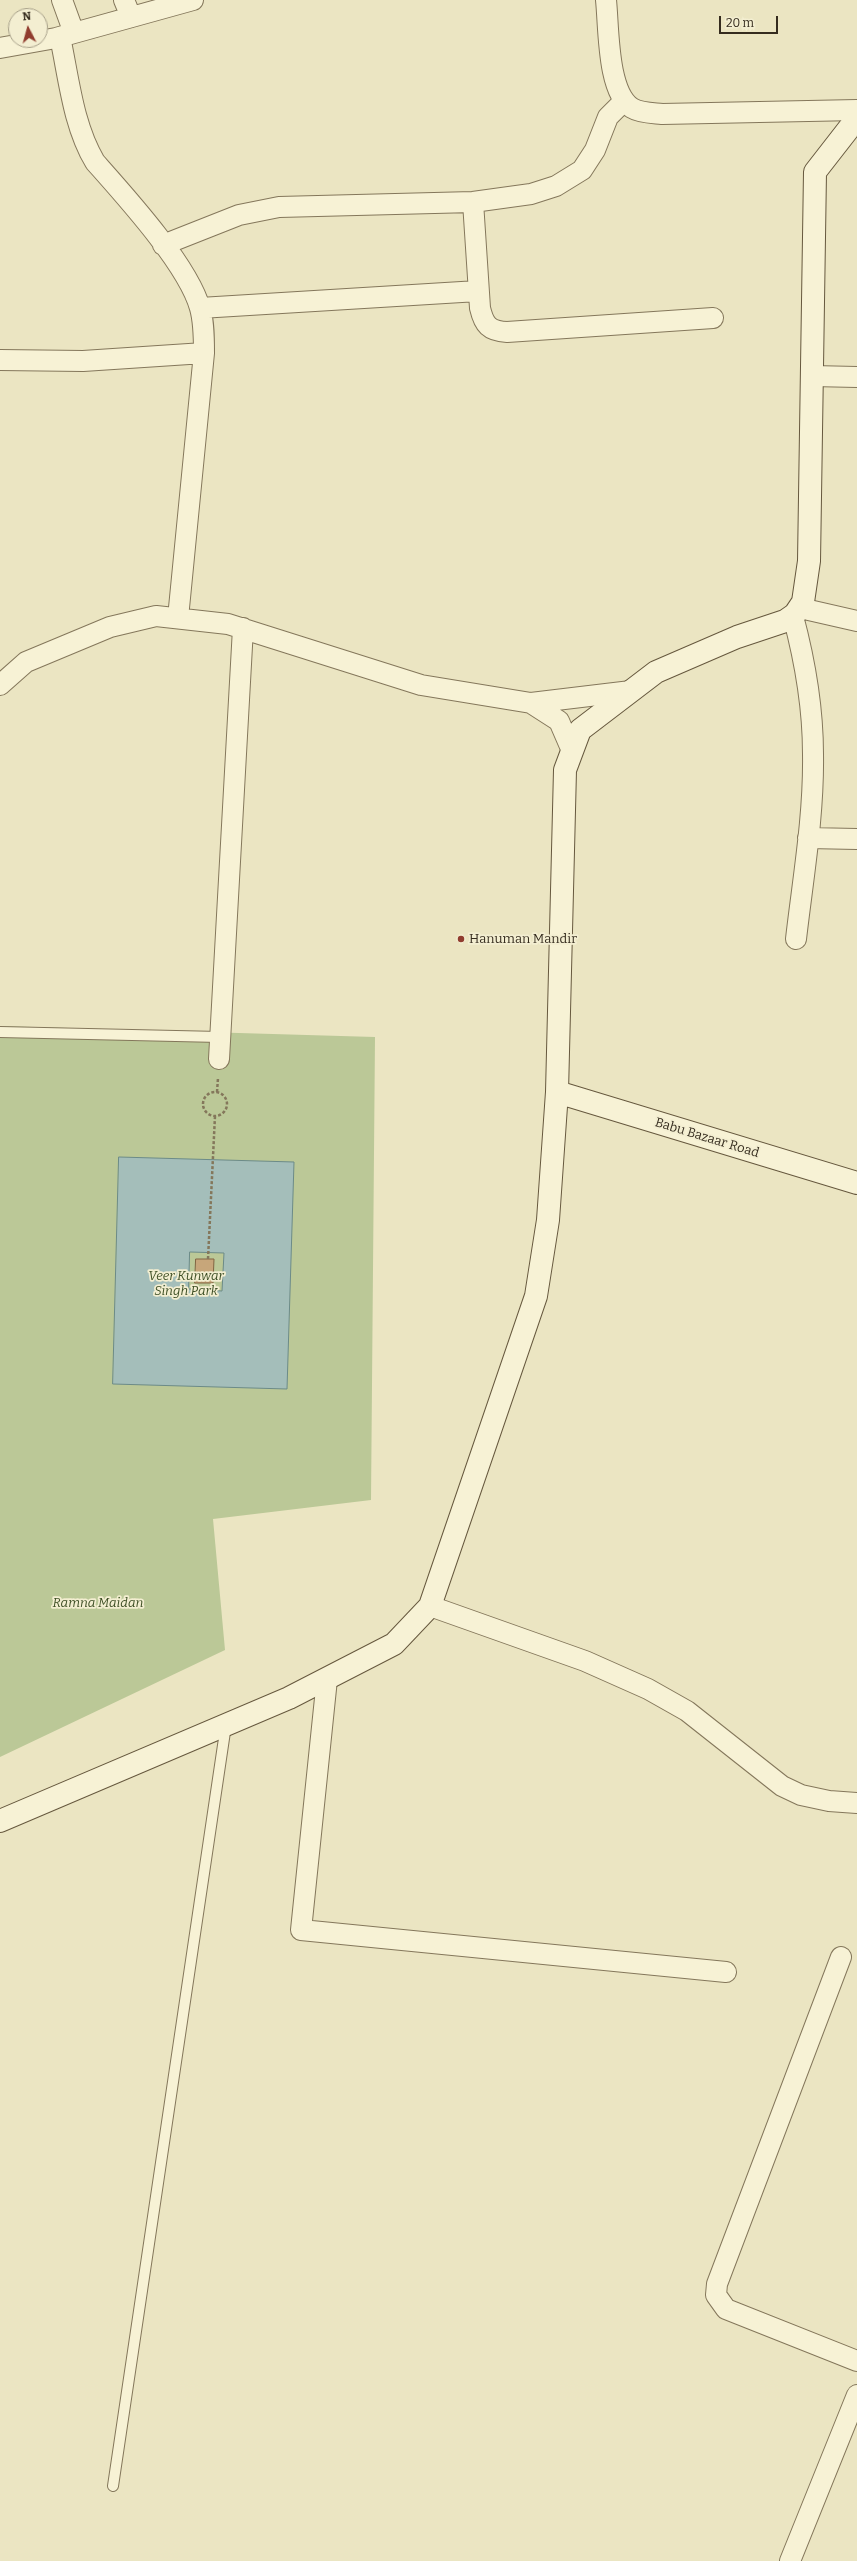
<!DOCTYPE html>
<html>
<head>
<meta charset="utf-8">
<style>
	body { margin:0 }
	#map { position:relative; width:857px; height:2561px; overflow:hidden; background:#ebe5c2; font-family:Bitter,serif }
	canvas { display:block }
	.north { position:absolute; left:8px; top:8px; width:40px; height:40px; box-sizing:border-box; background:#f3eed1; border:1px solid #a7a089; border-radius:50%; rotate:354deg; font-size:11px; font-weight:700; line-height:16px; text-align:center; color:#352c1e }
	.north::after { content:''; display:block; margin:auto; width:14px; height:18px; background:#903c2e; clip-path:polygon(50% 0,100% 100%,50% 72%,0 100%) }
	.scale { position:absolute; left:719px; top:16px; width:59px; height:18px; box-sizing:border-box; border:2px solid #352c1e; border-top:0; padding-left:5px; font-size:12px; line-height:14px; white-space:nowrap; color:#352c1e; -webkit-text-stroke:3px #f3eed1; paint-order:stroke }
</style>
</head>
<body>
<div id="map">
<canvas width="857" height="2561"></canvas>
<div class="north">N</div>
<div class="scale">20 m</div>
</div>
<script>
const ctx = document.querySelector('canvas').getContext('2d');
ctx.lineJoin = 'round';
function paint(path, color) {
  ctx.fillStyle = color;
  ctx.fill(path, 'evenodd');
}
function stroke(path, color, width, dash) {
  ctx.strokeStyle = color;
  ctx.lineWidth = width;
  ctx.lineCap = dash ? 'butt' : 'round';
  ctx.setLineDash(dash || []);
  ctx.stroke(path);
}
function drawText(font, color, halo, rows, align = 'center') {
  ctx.font = font + ' Bitter,serif';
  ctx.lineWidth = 3.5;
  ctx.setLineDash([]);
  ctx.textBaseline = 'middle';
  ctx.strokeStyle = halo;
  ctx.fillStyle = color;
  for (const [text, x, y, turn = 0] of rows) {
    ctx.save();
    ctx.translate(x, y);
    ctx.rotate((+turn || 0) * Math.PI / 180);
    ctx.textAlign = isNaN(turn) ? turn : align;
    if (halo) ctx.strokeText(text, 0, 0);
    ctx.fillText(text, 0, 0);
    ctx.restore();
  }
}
const green = new Path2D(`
	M0,1026L375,1037L371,1500L213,1519L225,1650L0,1757Z`);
const water = new Path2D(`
	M119,1157L294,1162L287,1389L113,1384ZM190,1252L224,1253L222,1291L189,1289Z`);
const building = new Path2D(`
	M196,1259H214L213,1283H195Z`);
const path = new Path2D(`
	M203 1104a12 12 0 1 1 24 0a12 12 0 1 1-24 0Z
	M217,1092L218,1078
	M208,1259L215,1116`);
const lane = new Path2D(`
	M0,1032L220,1037
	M113,2486L226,1725`);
const street = new Path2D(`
	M62,0L74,33
	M124,0L131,17
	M606,0C609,28 607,92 632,108C640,113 653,113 662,114L857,110
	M60,37C69,79 73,125 95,162C126,197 188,265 200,308C204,322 204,338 204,353
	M0,48L56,38L193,0
	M473,202L480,308C484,325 489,331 507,332L713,318
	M163,245L239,215L279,207L473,202L531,194L556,186L582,170L595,150L608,117L623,102
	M200,308L478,291
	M0,360L83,361L204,353L178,618
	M812,376L857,377
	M800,608L857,621
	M793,616C805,661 813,707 813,754C814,816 803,878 796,939
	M0,685L26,662L110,627L156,616L228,624L421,685L531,703L559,721L572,751
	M531,703L631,691
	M808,838L857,839
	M219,1059L243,628
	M430,1606L585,1661L648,1689L687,1711L782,1786L801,1795L829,1801L857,1803
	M327,1679L301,1930L726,1972
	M841,1957L717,2284L716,2295L726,2309L857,2361
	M790,2561L857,2395`);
const secondary = new Path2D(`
	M557,1092L857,1183
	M0,1821L289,1698L394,1644L430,1606L536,1296L548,1220L557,1092L565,770L580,730L656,672L737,637L785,621L795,614L803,602L809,561L815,172L850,127L857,123`);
const markers = [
	[461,939,4,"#903c2e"]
];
const poiNames = [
	["Hanuman Mandir",469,939]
];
const streetNames = [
	["Babu Bazaar Road",707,1138,17]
];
const parkNames = [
	["Veer Kunwar",186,1276],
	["Singh Park",186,1291],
	["Ramna Maidan",98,1603]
];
paint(green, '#bbc897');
paint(water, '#a4beba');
stroke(water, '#6c8b88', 1);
paint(building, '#c7a67a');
stroke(building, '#826542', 1);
stroke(lane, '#84775b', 12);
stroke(street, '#84775b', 22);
stroke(secondary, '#66583e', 24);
stroke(path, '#84775b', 2.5, [3, 2]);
stroke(lane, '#f7f2d5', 10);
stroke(street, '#f7f2d5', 20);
stroke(secondary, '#f7f2d5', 22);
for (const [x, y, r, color] of markers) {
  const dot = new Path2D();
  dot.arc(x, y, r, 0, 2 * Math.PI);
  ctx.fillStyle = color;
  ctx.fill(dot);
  stroke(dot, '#f3eed1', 1.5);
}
drawText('13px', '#352c1e', '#f3eed1', poiNames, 'left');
drawText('13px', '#352c1e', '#f3eed1', streetNames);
drawText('italic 13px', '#3f5026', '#f3eed1', parkNames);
</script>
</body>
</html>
